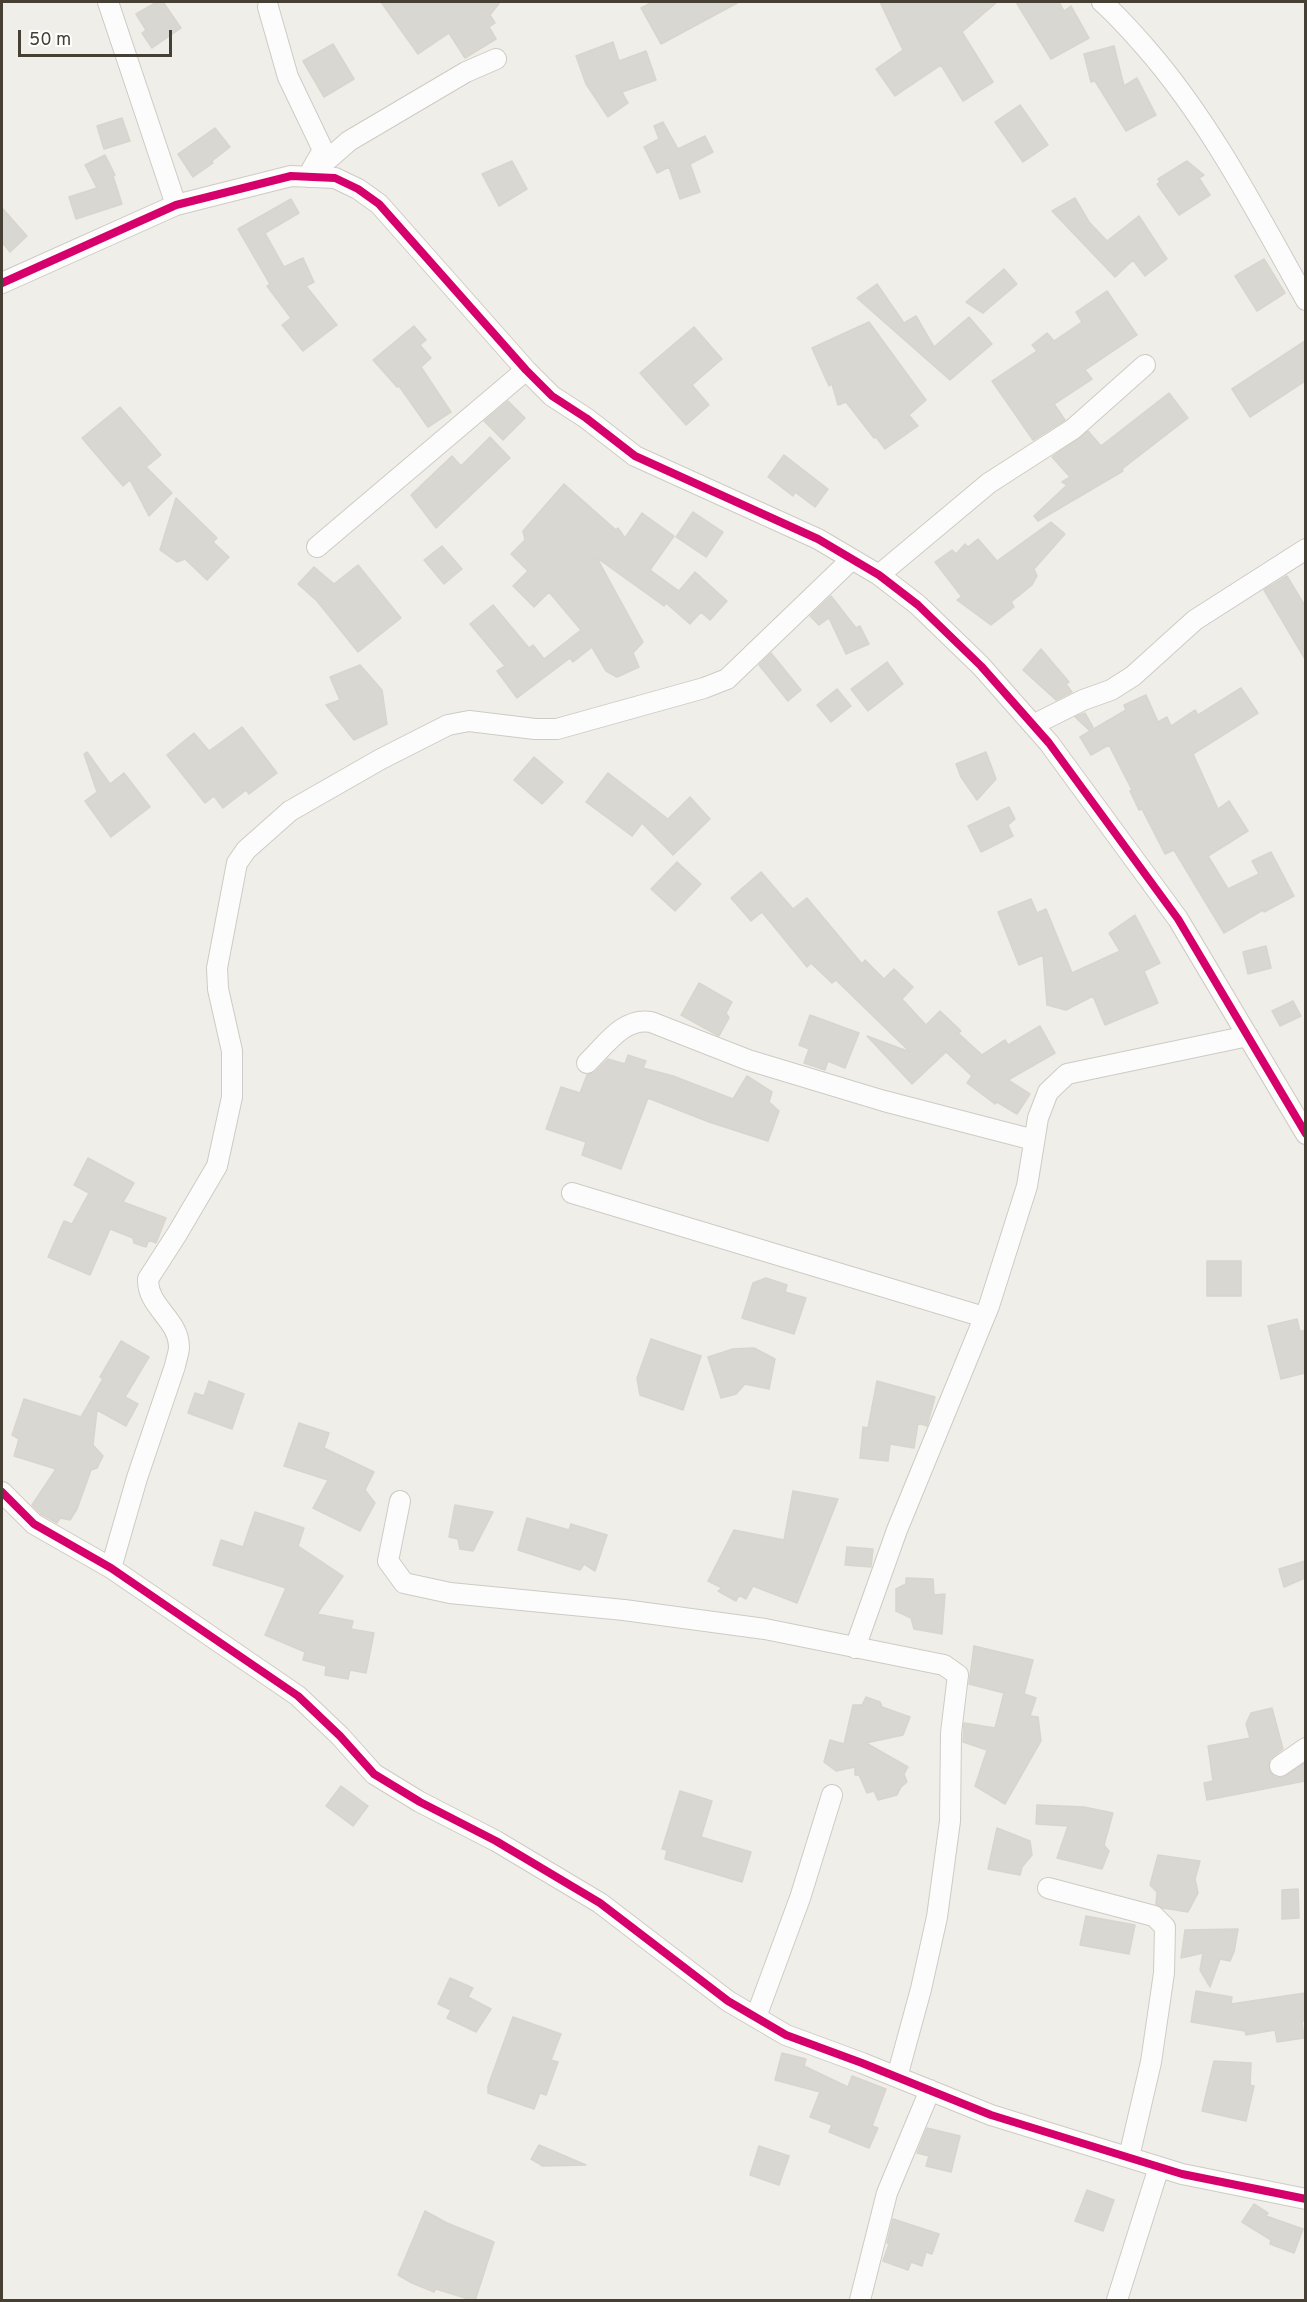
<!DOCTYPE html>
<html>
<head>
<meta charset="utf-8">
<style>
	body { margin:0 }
	#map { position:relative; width:1307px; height:2302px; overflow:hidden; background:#f0eee8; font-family:Overpass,sans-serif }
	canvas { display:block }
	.frame { position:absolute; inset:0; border:3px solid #453f34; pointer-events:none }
	.scale { position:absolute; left:18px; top:30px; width:154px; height:27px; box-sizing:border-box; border:3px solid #453f34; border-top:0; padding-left:8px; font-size:18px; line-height:21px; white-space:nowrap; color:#453f34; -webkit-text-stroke:4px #fff; paint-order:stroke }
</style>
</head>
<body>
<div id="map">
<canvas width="1307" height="2302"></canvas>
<div class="frame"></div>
<div class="scale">50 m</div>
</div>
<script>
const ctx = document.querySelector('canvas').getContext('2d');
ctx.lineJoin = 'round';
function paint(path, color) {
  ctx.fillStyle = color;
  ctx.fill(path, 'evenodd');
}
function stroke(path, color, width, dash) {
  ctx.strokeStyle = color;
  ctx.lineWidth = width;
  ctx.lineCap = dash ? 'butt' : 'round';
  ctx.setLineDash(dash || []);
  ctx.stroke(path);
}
const building = new Path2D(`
	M157,2H163L181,28L152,48L142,33L146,30L136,14Z
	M381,2H500L490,15L495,23L489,27L496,39L465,58L449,33L418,54Z
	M653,2H739L661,44L641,8Z
	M880,2H997L962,32L993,82L963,101L941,65L895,96L876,69L903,50Z
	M1016,2H1059L1064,11L1071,6L1089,38L1051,59Z
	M613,42L619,61L646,51L656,80L622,92L628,103L608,117L586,84L576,56Z
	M333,44L354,79L324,97L303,61Z
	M1114,46L1124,86L1137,78L1156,115L1126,131L1095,81L1091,82L1084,54Z
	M1020,105L1048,145L1023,162L995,122Z
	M122,118L130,141L104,149L97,126Z
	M663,122L678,149L705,136L713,152L690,164L700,192L680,199L669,167L657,173L644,147L659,139L654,126Z
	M215,128L230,147L212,161L213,163L193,177L178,154Z
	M105,155L115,175L113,176L122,204L76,219L69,197L97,188L85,165Z
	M512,161L527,189L499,206L482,174Z
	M1187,161L1204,175L1199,178L1210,195L1179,215L1157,184L1160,182L1158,179Z
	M1075,198L1089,222L1107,241L1139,216L1167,259L1145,276L1133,260L1115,277L1052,211Z
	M291,199L299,213L265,233L284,267L303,258L314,282L306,286L337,325L303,351L282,325L291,318L267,286L270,284L238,229Z
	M2,208L27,236L10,252L2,242Z
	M1264,259L1285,293L1257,311L1235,276Z
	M1004,269L1017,284L983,313L966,302Z
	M877,284L904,323L916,316L934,347L969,317L992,344L950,380L857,298Z
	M1107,291L1137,335L1085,370L1092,379L1054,404L1065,420L1033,440L992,381L1037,351L1032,345L1047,333L1054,341L1082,322L1076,312Z
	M869,322L926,400L909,415L918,426L885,449L876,437L874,438L846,402L838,405L832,384L829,386L812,348Z
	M414,326L426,340L420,345L431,358L421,367L451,412L428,427L399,386L397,387L373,360Z
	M694,327L722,359L692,385L709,405L686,425L640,373Z
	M1305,341V381L1250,417L1232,389Z
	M1169,393L1188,418L1122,469L1123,471L1038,521L1034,516L1067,485L1062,482L1070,477L1052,457L1088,431L1101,446Z
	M508,401L525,418L503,440L484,421Z
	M120,407L161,455L146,467L172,493L149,516L130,480L123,486L82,438Z
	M490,437L510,458L436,528L411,495L452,456L461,466Z
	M784,455L828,489L815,507L795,492L793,496L768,477Z
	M564,484L616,530L618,528L625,538L642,513L674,536L650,570L679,591L695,572L727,601L710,620L701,612L690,624L666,603L664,606L597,558L643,642L633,653L639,667L617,677L606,671L592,647L573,662L570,658L517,698L497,671L505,666L470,624L493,605L529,648L533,645L544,659L581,630L549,592L534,607L513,586L528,571L511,554L525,540L523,531Z
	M176,498L217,538L213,542L229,557L207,580L185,559L177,562L160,550Z
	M693,512L723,532L706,557L676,537Z
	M1051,522L1065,534L1034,569L1037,576L1032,585L1011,602L1014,607L991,625L957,600L962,597L935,562L952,550L956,554L965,544L968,547L978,539L997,561Z
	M442,546L462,569L444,584L424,560Z
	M358,565L401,618L358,652L317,601L298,584L314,567L334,584Z
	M1287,576L1305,606V659L1264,590Z
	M831,596L856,628L860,626L869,644L846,654L829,618L819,625L810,616Z
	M1041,649L1069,682L1066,684L1072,692L1056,700L1023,670Z
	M771,653L801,690L788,701L759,665Z
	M887,662L903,684L868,711L851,689Z
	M360,665L382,690L387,724L354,740L326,705L340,700L330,677Z
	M1241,688L1258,713L1193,754L1218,809L1229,801L1248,831L1208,856L1228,889L1259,874L1252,861L1271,852L1294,896L1264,912L1263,910L1224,933L1174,850L1165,854L1142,809L1139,810L1130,791L1132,790L1109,745L1091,755L1080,737L1126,710L1124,705L1146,695L1158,722L1167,717L1171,726L1195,710L1198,715Z
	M837,689L851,706L831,722L817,705Z
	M1085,713L1093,727L1089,730L1075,717Z
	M242,727L277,773L249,794L246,790L223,808L214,796L205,803L167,755L194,733L209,751Z
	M87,752L110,784L124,773L150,807L111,837L85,801L97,792L84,754Z
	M986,752L996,779L977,800L961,777L956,764Z
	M534,757L563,782L542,804L514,780Z
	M608,773L668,819L690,797L710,819L673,855L642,823L632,836L586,802Z
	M1009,807L1015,819L1008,825L1013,836L981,852L968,826Z
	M677,862L701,884L675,911L651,889Z
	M761,872L793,909L807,898L862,964L865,960L884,979L894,969L913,987L902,999L926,1025L940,1011L961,1031L958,1033L982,1055L1005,1040L1008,1045L1040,1026L1055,1053L1008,1080L1030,1094L1017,1114L997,1102L995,1104L967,1083L972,1076L946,1052L912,1084L867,1036L910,1052L836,980L832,983L811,963L807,967L762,912L751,921L731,898Z
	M1031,899L1037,913L1046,909L1072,973L1120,951L1109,933L1135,915L1160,963L1144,971L1158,1003L1105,1025L1093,996L1066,1010L1047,1005L1043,955L1019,965L998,912Z
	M1266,946L1271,968L1248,974L1243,952Z
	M699,983L732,1002L726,1013L729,1018L719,1036L681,1015Z
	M1293,1001L1301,1016L1280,1026L1272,1011Z
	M810,1015L859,1033L845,1068L828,1061L825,1070L804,1063L809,1049L799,1045Z
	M628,1055L646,1061L643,1068L673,1076L733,1099L747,1076L772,1092L769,1102L779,1111L768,1141L709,1122L648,1098L621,1169L582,1155L586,1142L546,1129L561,1087L580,1093L587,1075L595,1072L608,1059L625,1064Z
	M88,1158L134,1183L123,1202L166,1218L156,1243L149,1240L146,1247L134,1243L133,1238L110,1229L90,1275L48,1257L64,1221L72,1224L89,1193L74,1185Z
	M1207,1261H1241V1296H1207Z
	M766,1278L787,1285L785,1292L806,1298L794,1334L742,1318L753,1283Z
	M1297,1319L1300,1332L1305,1330V1373L1281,1379L1268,1326Z
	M651,1339L701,1356L683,1410L640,1395L637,1378Z
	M121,1341L149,1357L125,1397L138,1404L126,1426L97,1410L93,1445L103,1456L97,1468L91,1470L77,1509L70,1520L60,1518L57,1523L41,1514L32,1505L56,1469L14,1456L19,1439L12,1435L24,1399L81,1417L103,1379L100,1377Z
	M754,1348L775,1359L769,1389L745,1384L736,1394L721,1398L708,1357L733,1349Z
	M209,1381L244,1394L232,1429L188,1413L195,1393L204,1396Z
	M877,1381L935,1397L927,1426L918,1423L914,1448L890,1444L888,1461L860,1458L863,1427L868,1428Z
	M299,1423L329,1433L324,1448L374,1472L365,1490L375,1503L360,1531L313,1508L328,1480L284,1466Z
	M793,1491L838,1499L797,1603L753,1586L746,1599L739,1595L736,1601L718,1591L722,1588L708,1581L734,1530L784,1540Z
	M455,1505L493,1512L473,1551L460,1549L458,1539L449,1537Z
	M255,1512L304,1528L298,1546L343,1576L317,1614L353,1621L351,1629L374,1633L366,1673L350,1670L348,1679L325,1675L326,1666L303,1660L305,1652L265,1635L286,1588L213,1565L221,1540L243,1547Z
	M527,1518L569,1530L571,1524L607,1535L595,1571L584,1564L580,1570L518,1550Z
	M847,1547L873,1549L871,1567L845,1565Z
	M1305,1561V1578L1284,1587L1279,1569Z
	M906,1578L933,1579L934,1595L945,1594L942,1634L914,1629L911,1618L896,1611V1589L906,1584Z
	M974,1646L1033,1660L1024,1694L1036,1698L1030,1716L1038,1717L1041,1741L1005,1804L975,1786L987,1750L963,1742L964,1723L995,1728L1004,1693L969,1684Z
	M866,1697L880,1702L882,1707L910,1717L903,1735L866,1743L908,1767L904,1774L907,1782L901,1787L897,1795L878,1800L874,1791L867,1793L859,1775H855V1767L836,1771L824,1762L830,1740L844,1744L853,1705H862Z
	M1272,1708L1283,1749L1269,1760L1270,1772L1275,1777L1282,1778L1305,1763V1781L1207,1800L1204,1783L1213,1781L1208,1746L1250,1738L1246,1724L1251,1713Z
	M341,1786L368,1806L353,1826L326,1806Z
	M680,1791L712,1801L701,1837L751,1852L742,1882L665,1859L667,1850L662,1849Z
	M1037,1805L1084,1807L1113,1813L1104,1845L1109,1851L1102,1869L1057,1858L1068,1826L1036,1824Z
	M997,1828L1030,1841L1032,1855L1022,1867L1020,1875L988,1869Z
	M1158,1855L1200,1861L1195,1879L1198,1893L1188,1912L1163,1908L1156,1904L1157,1892L1150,1885Z
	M1298,1889L1299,1918L1282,1919V1890Z
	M1086,1916L1135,1925L1129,1954L1080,1945Z
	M1238,1929L1234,1952L1230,1961L1220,1959L1210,1987L1200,1970L1203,1953L1181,1958L1185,1930Z
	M450,1978L473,1988L468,1997L491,2009L476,2032L447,2018L451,2010L438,2004Z
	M1196,1991L1232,1997L1231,2004L1305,1993V2021H1302L1304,2038L1277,2042L1275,2030L1246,2035L1245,2031L1191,2022Z
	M513,2017L561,2034L551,2060L558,2062L546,2095L540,2093L534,2109L488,2093V2086Z
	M782,2053L806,2059L804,2066L848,2087L852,2076L886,2089L872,2126L878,2128L869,2148L829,2132L832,2125L810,2117L820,2092L775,2080Z
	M1214,2061L1251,2063L1250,2085L1254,2086L1246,2121L1202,2111Z
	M927,2128L960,2136L951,2172L926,2166L929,2156L917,2153Z
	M539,2145L586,2165L543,2166L531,2159Z
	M759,2146L789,2156L779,2185L750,2175Z
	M1087,2190L1114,2200L1103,2231L1075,2221Z
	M1254,2204L1268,2213L1266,2216L1303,2229L1294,2253L1270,2244L1271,2240L1242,2222Z
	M425,2211L447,2223L494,2242L475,2301L436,2289L434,2292L412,2283L398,2275Z
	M893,2219L939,2234L932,2254L926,2252L922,2266L911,2262L908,2270L883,2261L889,2244L887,2243Z`);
const minor = new Path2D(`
	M108,2L176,205
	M1102,2C1118,16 1132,32 1146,48C1212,124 1257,213 1306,300
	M268,7L288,77L323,150L312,169
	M308,177L349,141L466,72L496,59
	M2,283L176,205L291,176L335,178L358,189L379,204L526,370L552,396L586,418L635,456L818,539L879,575L918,605L981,666L1049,743L1178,919L1306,1134
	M317,547L526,370
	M879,575L989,483L1073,429L1145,365
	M1033,725L1083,700L1111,690L1133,676L1195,620L1306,549
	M587,1063C605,1046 623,1017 651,1022L748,1060L884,1101L1034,1140
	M572,1193L984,1317
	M2,1492L34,1524L111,1568L298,1696L340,1736L374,1774L420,1802L496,1841L600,1903L728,2001L786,2035L862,2063L991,2115L1182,2174L1306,2199
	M400,1501L388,1561L404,1583L450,1593L624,1610L765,1629L944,1665L958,1675L951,1733L950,1821L937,1917L921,1989L897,2077
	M111,1568L137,1478L175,1366C176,1360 179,1353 179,1347C179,1319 147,1307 148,1279L177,1234L217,1166L232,1097V1051L218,989L217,968L237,863L246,850L290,811L381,759L448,725L469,721L535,729H557L704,688L727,679L852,559
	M855,1648L897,1530L989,1306L1027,1186L1038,1118L1048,1092L1067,1074L1248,1036
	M1280,1766L1306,1748
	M1048,1888L1154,1916L1165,1927L1164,1973L1151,2062L1129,2157
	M756,2017L800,1898L832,1795
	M860,2300L887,2193L930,2090
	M1117,2300L1159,2167`);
const cycleway = new Path2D(`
	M2,283L176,205L291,176L335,178L358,189L379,204L526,370L552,396L586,418L635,456L818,539L879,575L918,605L981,666L1049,743L1178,919L1306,1134
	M2,1492L34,1524L111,1568L298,1696L340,1736L374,1774L420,1802L496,1841L600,1903L728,2001L786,2035L862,2063L991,2115L1182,2174L1306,2199`);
paint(building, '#d9d7d1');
stroke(building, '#d8d5ce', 1.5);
stroke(minor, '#cecbc5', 22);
stroke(minor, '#fdfcfc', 20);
stroke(cycleway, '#d6006c', 8);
</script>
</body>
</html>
